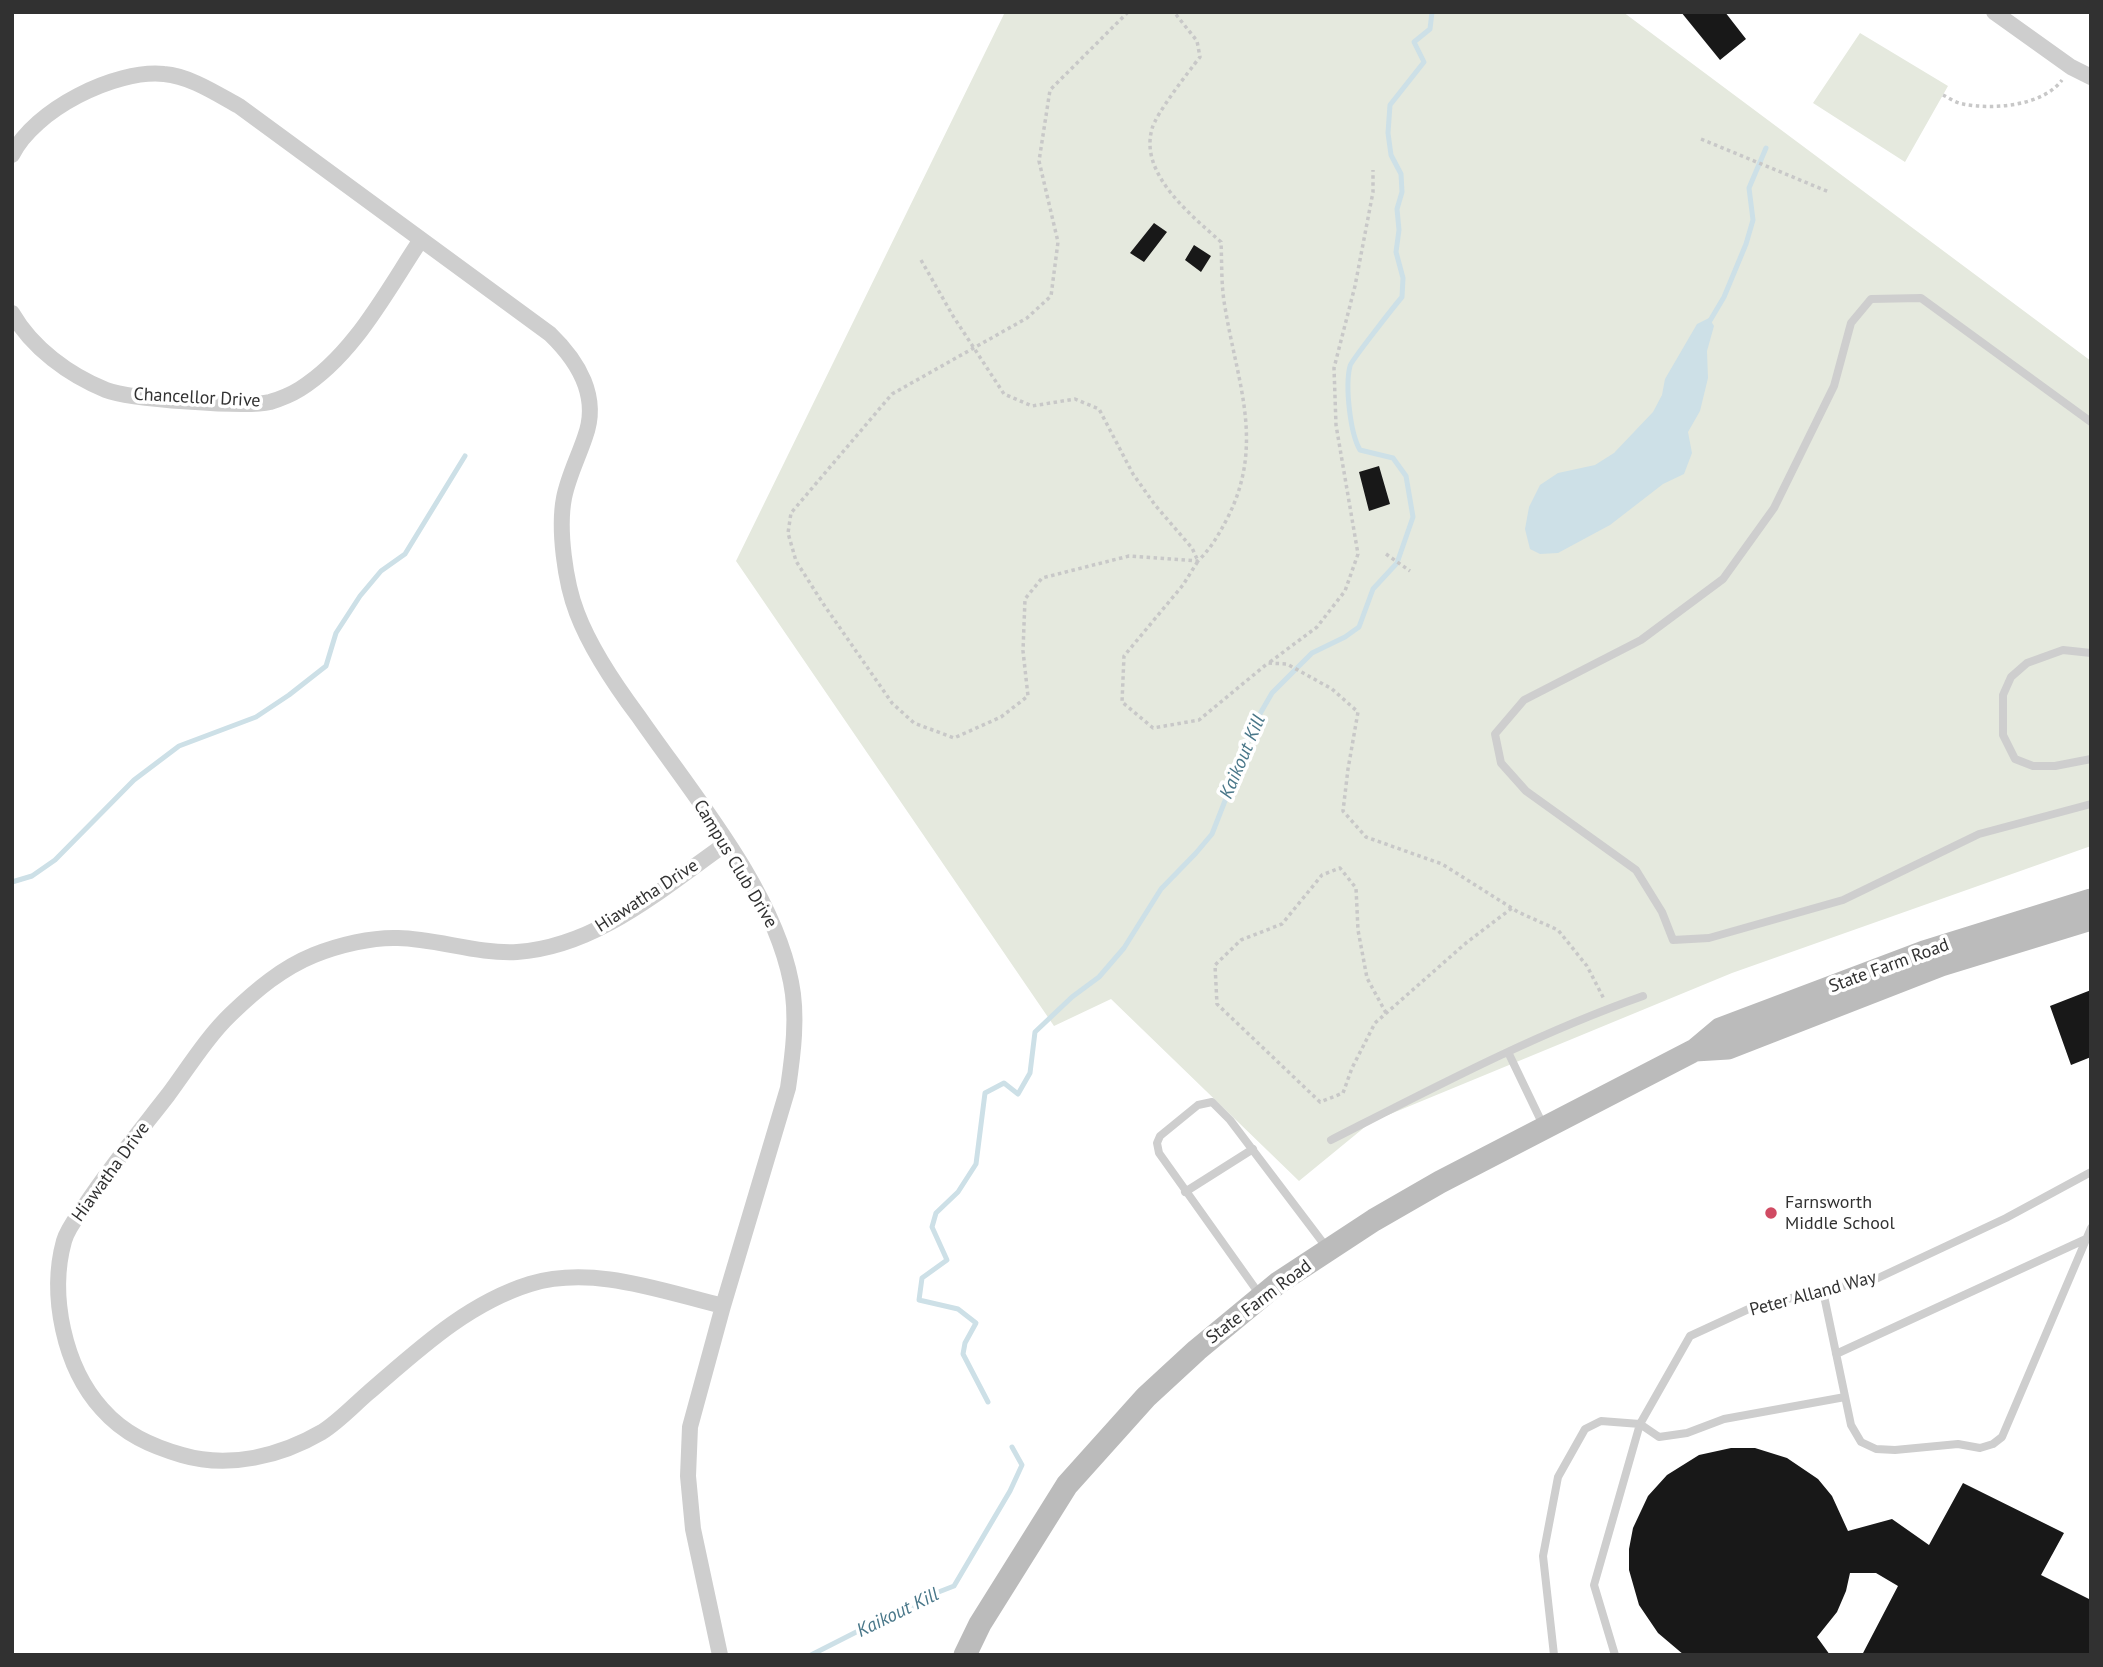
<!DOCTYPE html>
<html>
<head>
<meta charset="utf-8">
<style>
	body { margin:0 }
	#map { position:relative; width:2103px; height:1667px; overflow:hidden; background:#fff; font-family:"PT Sans",sans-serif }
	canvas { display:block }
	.frame { position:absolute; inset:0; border:14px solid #313131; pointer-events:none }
</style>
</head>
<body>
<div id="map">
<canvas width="2103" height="1667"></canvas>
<div class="frame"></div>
</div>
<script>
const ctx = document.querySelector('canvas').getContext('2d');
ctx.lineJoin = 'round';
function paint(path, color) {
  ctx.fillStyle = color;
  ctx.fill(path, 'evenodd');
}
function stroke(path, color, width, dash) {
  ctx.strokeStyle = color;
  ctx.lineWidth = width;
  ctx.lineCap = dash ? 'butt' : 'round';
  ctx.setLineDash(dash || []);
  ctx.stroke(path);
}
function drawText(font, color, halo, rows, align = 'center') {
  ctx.font = font + ' "PT Sans",sans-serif';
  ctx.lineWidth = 7;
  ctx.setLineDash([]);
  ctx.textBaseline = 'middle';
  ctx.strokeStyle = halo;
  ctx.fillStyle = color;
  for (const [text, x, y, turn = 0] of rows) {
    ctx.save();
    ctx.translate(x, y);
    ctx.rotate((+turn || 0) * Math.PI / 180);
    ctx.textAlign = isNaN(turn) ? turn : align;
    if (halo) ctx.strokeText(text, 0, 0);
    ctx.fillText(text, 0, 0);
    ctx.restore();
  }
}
const green = new Path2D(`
	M1005,12H1623L2091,361V846L1732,973L1371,1122L1299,1181L1111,999L1054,1026L736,561Z
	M1860,33L1948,86L1905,162L1813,103Z`);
const water = new Path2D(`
	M1709,318L1714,326L1707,351L1708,378L1700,411L1688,432L1692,453L1684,474L1663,484L1610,525L1558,553L1540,554L1530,549L1525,529L1529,507L1540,485L1558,473L1595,465L1614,453L1653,412L1662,395L1665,379L1697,324Z`);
const stream = new Path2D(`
	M1708,324L1724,297L1746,244L1753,220L1749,188L1766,148
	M12,882L32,876L55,860L134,780L179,746L256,717L289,695L326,666L336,633L360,596L381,571L405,554L465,456
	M988,1402L963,1354L965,1343L976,1323L958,1309L919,1300L922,1278L947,1260L932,1227L936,1213L958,1192L976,1164L985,1093L1004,1083L1018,1094L1030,1073L1035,1032L1072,997L1099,977L1124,948L1161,889L1196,853L1212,834L1257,719L1272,693L1312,653L1345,637L1359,627L1373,589L1397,563L1413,517L1406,476L1393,458L1360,450C1350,433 1345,386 1350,366C1351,361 1396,304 1402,297L1403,278L1396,252L1399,230L1397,209L1402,192L1401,174L1391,155L1388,133L1390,105L1424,62L1414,42L1430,29L1432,12
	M811,1655L874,1623L917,1606L936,1593L954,1586L1010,1491L1022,1465L1012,1447`);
const building = new Path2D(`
	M1681,12H1725L1746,39L1720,60Z
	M1154,223L1167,232L1144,262L1130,253Z
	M1194,245L1211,256L1201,272L1185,260Z
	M1379,466L1390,504L1369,511L1359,472Z
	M2091,990V1057L2071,1065L2050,1006Z
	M1731,1448H1755L1787,1458L1818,1479L1832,1496L1848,1531L1892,1519L1929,1545L1963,1483L2064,1533L2041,1575L2091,1600V1655H1862L1898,1586L1876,1573H1850L1846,1591L1837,1612L1817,1637L1830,1655H1684L1658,1633L1639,1605L1629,1570V1549L1633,1528L1648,1496L1667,1475L1699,1455Z`);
const path = new Path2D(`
	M1128,12L1050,90L1039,161L1058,242L1051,296L1027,318L892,394L791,513L788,533L796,561L822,602L892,703L914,723L954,738L1001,717L1028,696L1023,651L1025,599L1042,578L1129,556L1198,561C1212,547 1219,534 1228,517C1265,443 1237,382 1225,307C1221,286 1222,264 1221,242C1191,215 1139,174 1152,129C1155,115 1189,71 1200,57L1197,41L1174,12
	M1943,95C1949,98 1956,103 1963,104C1993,110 2043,106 2062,80
	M1701,139L1829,192
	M921,260L953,316L1004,394L1032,406L1075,399L1099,409L1133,474L1155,505L1192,548L1198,561L1183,585L1124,656L1122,702L1153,728L1199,720L1268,663L1287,664L1332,689L1358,712L1348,769L1343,811L1366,837L1442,864L1518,912L1558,930L1587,966L1604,999
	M1386,554L1410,571
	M1270,662L1317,627L1345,591L1358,554L1336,425L1334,368L1355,286L1373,192V170
	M1386,1013L1367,978L1358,930L1356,888L1340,868L1322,875L1282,924L1241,940L1215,965L1217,1004L1320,1102L1343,1093L1352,1068L1375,1023L1466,943L1512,908`);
const service = new Path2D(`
	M2091,422L1921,298L1871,299L1851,323L1834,386L1774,508L1723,579L1641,640L1524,700L1495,734L1501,763L1526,791L1636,870L1662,912L1673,940L1709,938L1843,900L1979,834L2091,804
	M2091,653L2063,650L2027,663L2011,677L2003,695V735L2015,759L2033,766H2055L2091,759
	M1508,1052L1544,1127
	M1331,1140C1433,1088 1535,1034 1643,996
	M1185,1192L1253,1149
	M1823,1291L1851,1425L1861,1442L1876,1449L1895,1450L1958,1444L1980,1448L1993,1444L2002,1437L2091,1228
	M1260,1295L1159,1153L1157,1143L1160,1136L1198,1105L1212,1102L1230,1120L1327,1248
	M1836,1354L2086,1239
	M1554,1655L1543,1556L1558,1477L1585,1429L1601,1421L1640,1424L1659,1437L1687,1433L1724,1419L1845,1397
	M1615,1655L1594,1585L1640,1424L1690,1336L1753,1307L1878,1278L2006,1218L2091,1172`);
const minor = new Path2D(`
	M1994,12L2071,67L2091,77
	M12,155C34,110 115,69 164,74C190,76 217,94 239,106L550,334C578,361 600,397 585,437C578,458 568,477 564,498C558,529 565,582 577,613C591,650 615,685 639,717C693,795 773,889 791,982C798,1016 793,1054 788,1088L723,1306L690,1427L688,1476L693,1529L720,1655
	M12,313C32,348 69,375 106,390C129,399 246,408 270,402C280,399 292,394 300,389C354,355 386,292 420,241
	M723,1306C661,1291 593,1265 530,1284C466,1304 417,1351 368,1393C353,1406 338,1422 322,1432C281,1456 229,1469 182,1455C151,1446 124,1434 102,1409C64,1367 49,1295 64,1241C68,1227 78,1216 86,1204C111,1166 140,1131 168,1095C188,1068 207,1037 231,1014C256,990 282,968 314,955C339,945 372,937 398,938C438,939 477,954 517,952C597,947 664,887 727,843`);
const secondary = new Path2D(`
	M1695,1050L1728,1048L1941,965L2091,919
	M965,1655L980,1624L1067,1485L1146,1397L1197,1350L1278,1283L1374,1220L1440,1182L1695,1050L1720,1029L1924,952L2091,900`);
const markers = [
	[1771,1213,7,"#d04b63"]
];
const streetNames = [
	["Chancellor Drive",197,398,3],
	["Campus Club Drive",735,864,59],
	["Hiawatha Drive",647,896,-33],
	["State Farm Road",1889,966,-20],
	["Hiawatha Drive",111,1172,-54],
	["Peter Alland Way",1813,1294,-15],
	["State Farm Road",1259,1302,-37]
];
const poiNames = [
	["Farnsworth",1785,1203],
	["Middle School",1785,1224]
];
const waterNames = [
	["Kaikout Kill",1243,757,-67],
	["Kaikout Kill",898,1613,-26]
];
paint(green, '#e5e9de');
paint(water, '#cde0e7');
stroke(stream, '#cde0e7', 5);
paint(building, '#181818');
stroke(path, '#c8c8c8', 3.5, [3.5, 3.5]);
stroke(service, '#cecece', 8);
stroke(minor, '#cecece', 16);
stroke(secondary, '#bbb', 23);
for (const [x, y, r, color] of markers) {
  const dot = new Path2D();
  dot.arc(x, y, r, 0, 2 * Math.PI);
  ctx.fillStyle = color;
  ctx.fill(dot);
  stroke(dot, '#fff', 2.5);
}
drawText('18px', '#313131', '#fff', streetNames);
drawText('18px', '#313131', '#fff', poiNames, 'left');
drawText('italic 19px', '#497789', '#fff', waterNames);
</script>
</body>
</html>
